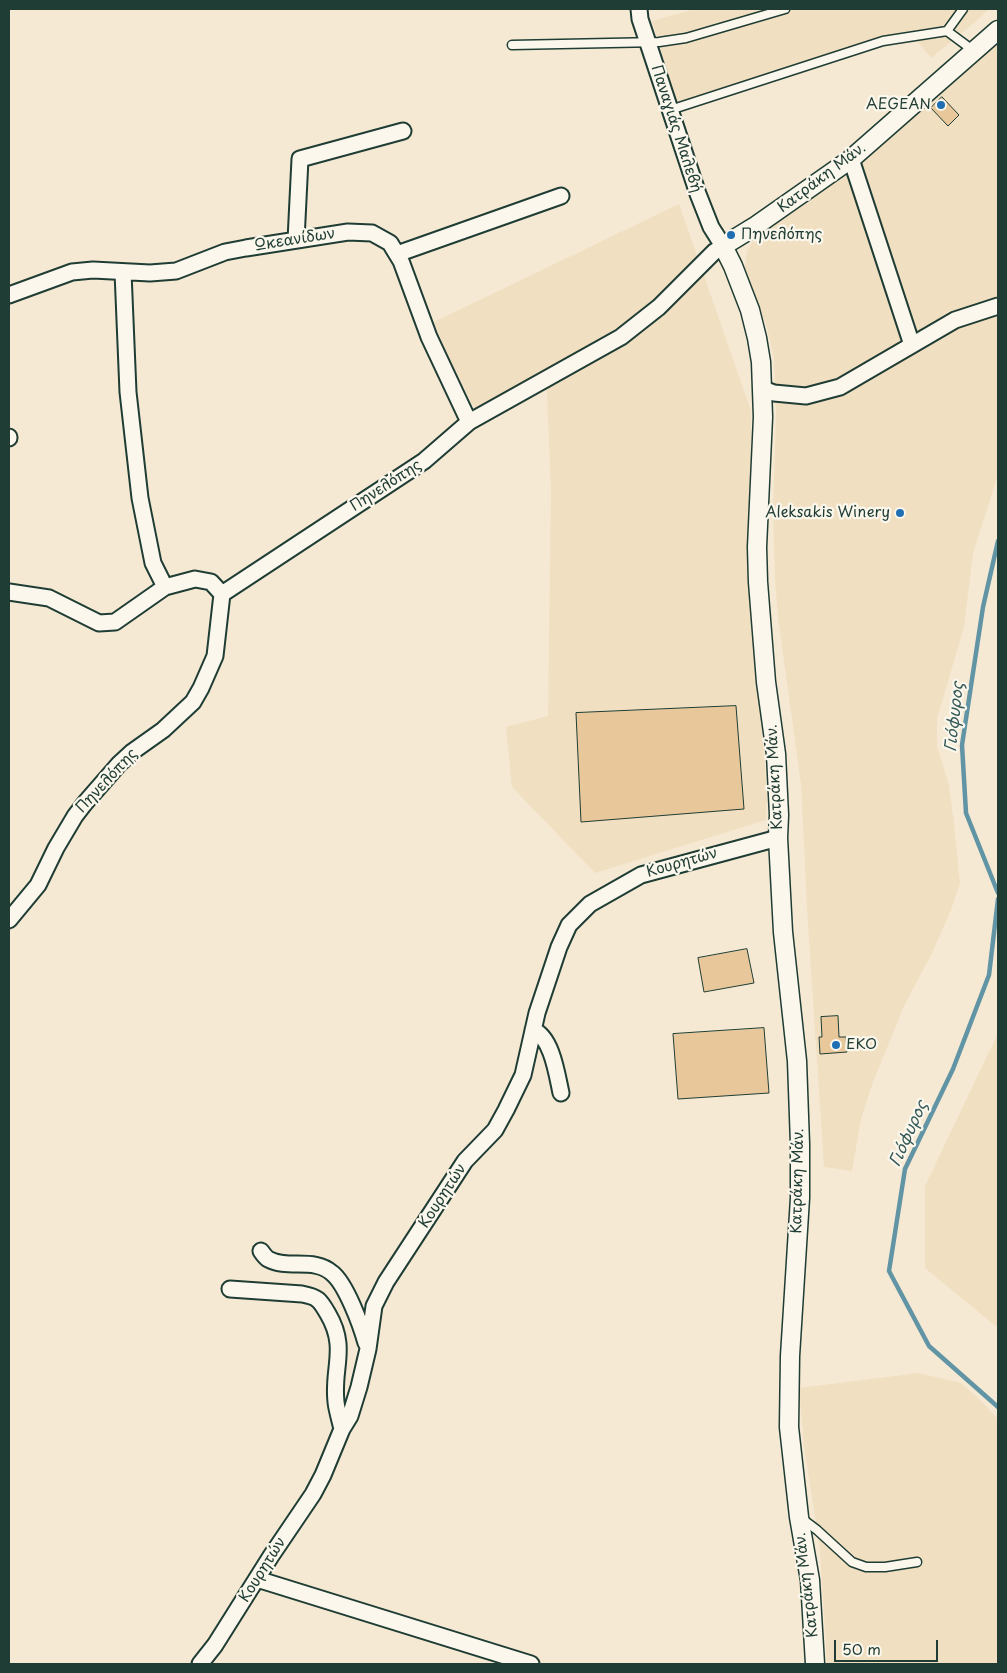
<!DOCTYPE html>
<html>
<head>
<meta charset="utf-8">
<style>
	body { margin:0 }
	#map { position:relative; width:1007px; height:1673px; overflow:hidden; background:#f5e9d3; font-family:"Playpen Sans",sans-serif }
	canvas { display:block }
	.frame { position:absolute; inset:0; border:10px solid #1f3d34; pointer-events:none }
	.scale { position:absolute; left:834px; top:1640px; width:104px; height:22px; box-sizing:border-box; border:2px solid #1f3d34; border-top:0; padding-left:6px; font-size:15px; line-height:18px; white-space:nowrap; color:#1f3d34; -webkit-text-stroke:4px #fbf7ec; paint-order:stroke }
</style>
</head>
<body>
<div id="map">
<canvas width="1007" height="1673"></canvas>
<div class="frame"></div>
<div class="scale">50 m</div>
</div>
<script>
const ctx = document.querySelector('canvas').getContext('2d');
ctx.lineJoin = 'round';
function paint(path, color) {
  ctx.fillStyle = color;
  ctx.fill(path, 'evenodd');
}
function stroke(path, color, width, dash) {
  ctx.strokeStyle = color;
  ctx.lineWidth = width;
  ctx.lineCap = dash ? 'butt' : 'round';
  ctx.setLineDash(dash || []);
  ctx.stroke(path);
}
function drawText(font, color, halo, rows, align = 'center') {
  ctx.font = font + ' "Playpen Sans",sans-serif';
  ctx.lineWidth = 4.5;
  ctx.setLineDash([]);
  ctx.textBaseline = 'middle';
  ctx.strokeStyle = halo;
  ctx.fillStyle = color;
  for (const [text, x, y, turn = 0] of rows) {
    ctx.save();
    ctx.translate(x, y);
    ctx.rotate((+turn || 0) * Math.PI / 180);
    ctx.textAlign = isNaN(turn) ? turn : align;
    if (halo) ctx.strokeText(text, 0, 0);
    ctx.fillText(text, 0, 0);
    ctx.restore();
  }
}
const built = new Path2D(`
	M695,9H989L975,22L931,58L912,35L794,71L737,94L680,112L652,21Z
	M998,43V475L973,553L964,627L937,719V746L949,785L954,824L960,883L951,910L932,953L904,1006L873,1082L861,1119L852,1171L824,1167L807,909L801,784L778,618L775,580L773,507L776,415L774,357L766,324L745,275V267L747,251L756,236L839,179Z
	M679,204L751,411V589L767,794L766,820L595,873L512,787L506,727L548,716L551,490L546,371L476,412L448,356L434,322Z
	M998,1033V1328L925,1268V1186Z
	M919,1373L961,1383L980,1400L998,1419V1664H827L820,1550L804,1446L799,1388Z`);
const stream = new Path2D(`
	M998,541L983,607L962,745L966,813L998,893
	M998,899L989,975L953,1069L905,1169L889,1271L929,1346L998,1407`);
const building = new Path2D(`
	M942,97L959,115L948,126L931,108Z
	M736,706L744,809L581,822L576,713Z
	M747,949L754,983L704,992L698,958Z
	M838,1016L839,1037H846L847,1052L820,1054L819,1037H822L821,1017Z
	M764,1028L769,1093L678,1099L673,1034Z`);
const service = new Path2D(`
	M947,31L963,9
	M512,45L659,42L686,38L785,9
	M670,110L883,41L947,31L974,51
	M801,1518L817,1530L852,1562L866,1567H885L917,1562`);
const minor = new Path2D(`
	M851,159L912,345
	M296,240L300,159L403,131
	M397,254L561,196
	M123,272L128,392L140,498L153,563L165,587
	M9,295L72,272L93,270L150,273L176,271L225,252L246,248L348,232L372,233L390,243L401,261L429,337L469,422
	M763,389L774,393L806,396L840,387L955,320L998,306
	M9,437V438
	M9,592L49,598L99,623L115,622L165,587L195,579L211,582L222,594L215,656L201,688L193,702L163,730L132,752L119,764L85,803L75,816L56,848L38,885L9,920
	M222,594L424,461L469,422L621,337L659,307L714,252L723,246L711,227L698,194L648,43L640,19L639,9
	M533,1030C552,1037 557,1075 561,1093
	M261,1251C263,1254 265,1257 268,1259C288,1270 314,1257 332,1273C346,1284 361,1325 366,1343
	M230,1289L302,1294C318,1297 320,1300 328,1314C348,1348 332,1368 336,1402C337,1411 340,1420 342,1429
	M257,1579L531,1664
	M200,1664L215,1645L271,1556L313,1494L323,1475L342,1429L350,1416L359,1387L368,1349L374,1306L386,1282L465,1161L495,1130L506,1110L523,1075L537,1013L559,947L569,925L590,904L641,875L778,838`);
const tertiary = new Path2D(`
	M815,1664L810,1580L799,1517L789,1427L790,1356L800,1198V1144L797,1061L783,932L778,838L779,815L776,754L766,682L758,582L757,547L763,417L761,362L757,338L750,310L733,266L723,246L754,227L851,159L998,30`);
const markers = [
	[941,105,5,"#1f6fb2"],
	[731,235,5,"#1f6fb2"],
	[900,513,5,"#1f6fb2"],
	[836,1045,5,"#1f6fb2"]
];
const poiNames = [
	["AEGEAN",931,105],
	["Πηνελόπης",741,235,"left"],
	["Aleksakis Winery",890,513],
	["EKO",846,1045,"left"]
];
const streetNames = [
	["Παναγιάς Μαλεβή",676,129,72],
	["Κατράκη Μάν.",822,178,-37],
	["Ωκεανίδων",295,240,-9],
	["Πηνελόπης",386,486,-33],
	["Κατράκη Μάν.",775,777,-93],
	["Πηνελόπης",107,781,-47],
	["Κουρητών",682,863,-16],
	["Κατράκη Μάν.",798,1181,-89],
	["Κουρητών",443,1196,-57],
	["Κουρητών",263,1570,-58],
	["Κατράκη Μάν.",807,1585,-97]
];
const waterNames = [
	["Γιόφυρος",955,717,-84],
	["Γιόφυρος",909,1134,-66]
];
paint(built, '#f1dfc2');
stroke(stream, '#6194a4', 4.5);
paint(building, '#e8c89a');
stroke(building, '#1f3d34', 1);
stroke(service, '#1f3d34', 11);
stroke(minor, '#1f3d34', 19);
stroke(tertiary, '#1f3d34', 21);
stroke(service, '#fbf7ec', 8);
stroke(minor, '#fbf7ec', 15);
stroke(tertiary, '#fbf7ec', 18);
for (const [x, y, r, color] of markers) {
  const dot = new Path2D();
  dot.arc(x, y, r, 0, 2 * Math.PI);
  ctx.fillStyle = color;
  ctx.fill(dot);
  stroke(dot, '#fbf7ec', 2);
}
drawText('15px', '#1f3d34', '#fbf7ec', poiNames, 'right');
drawText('15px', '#1f3d34', '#fbf7ec', streetNames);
drawText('italic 16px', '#355a59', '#fbf7ec', waterNames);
</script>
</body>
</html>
